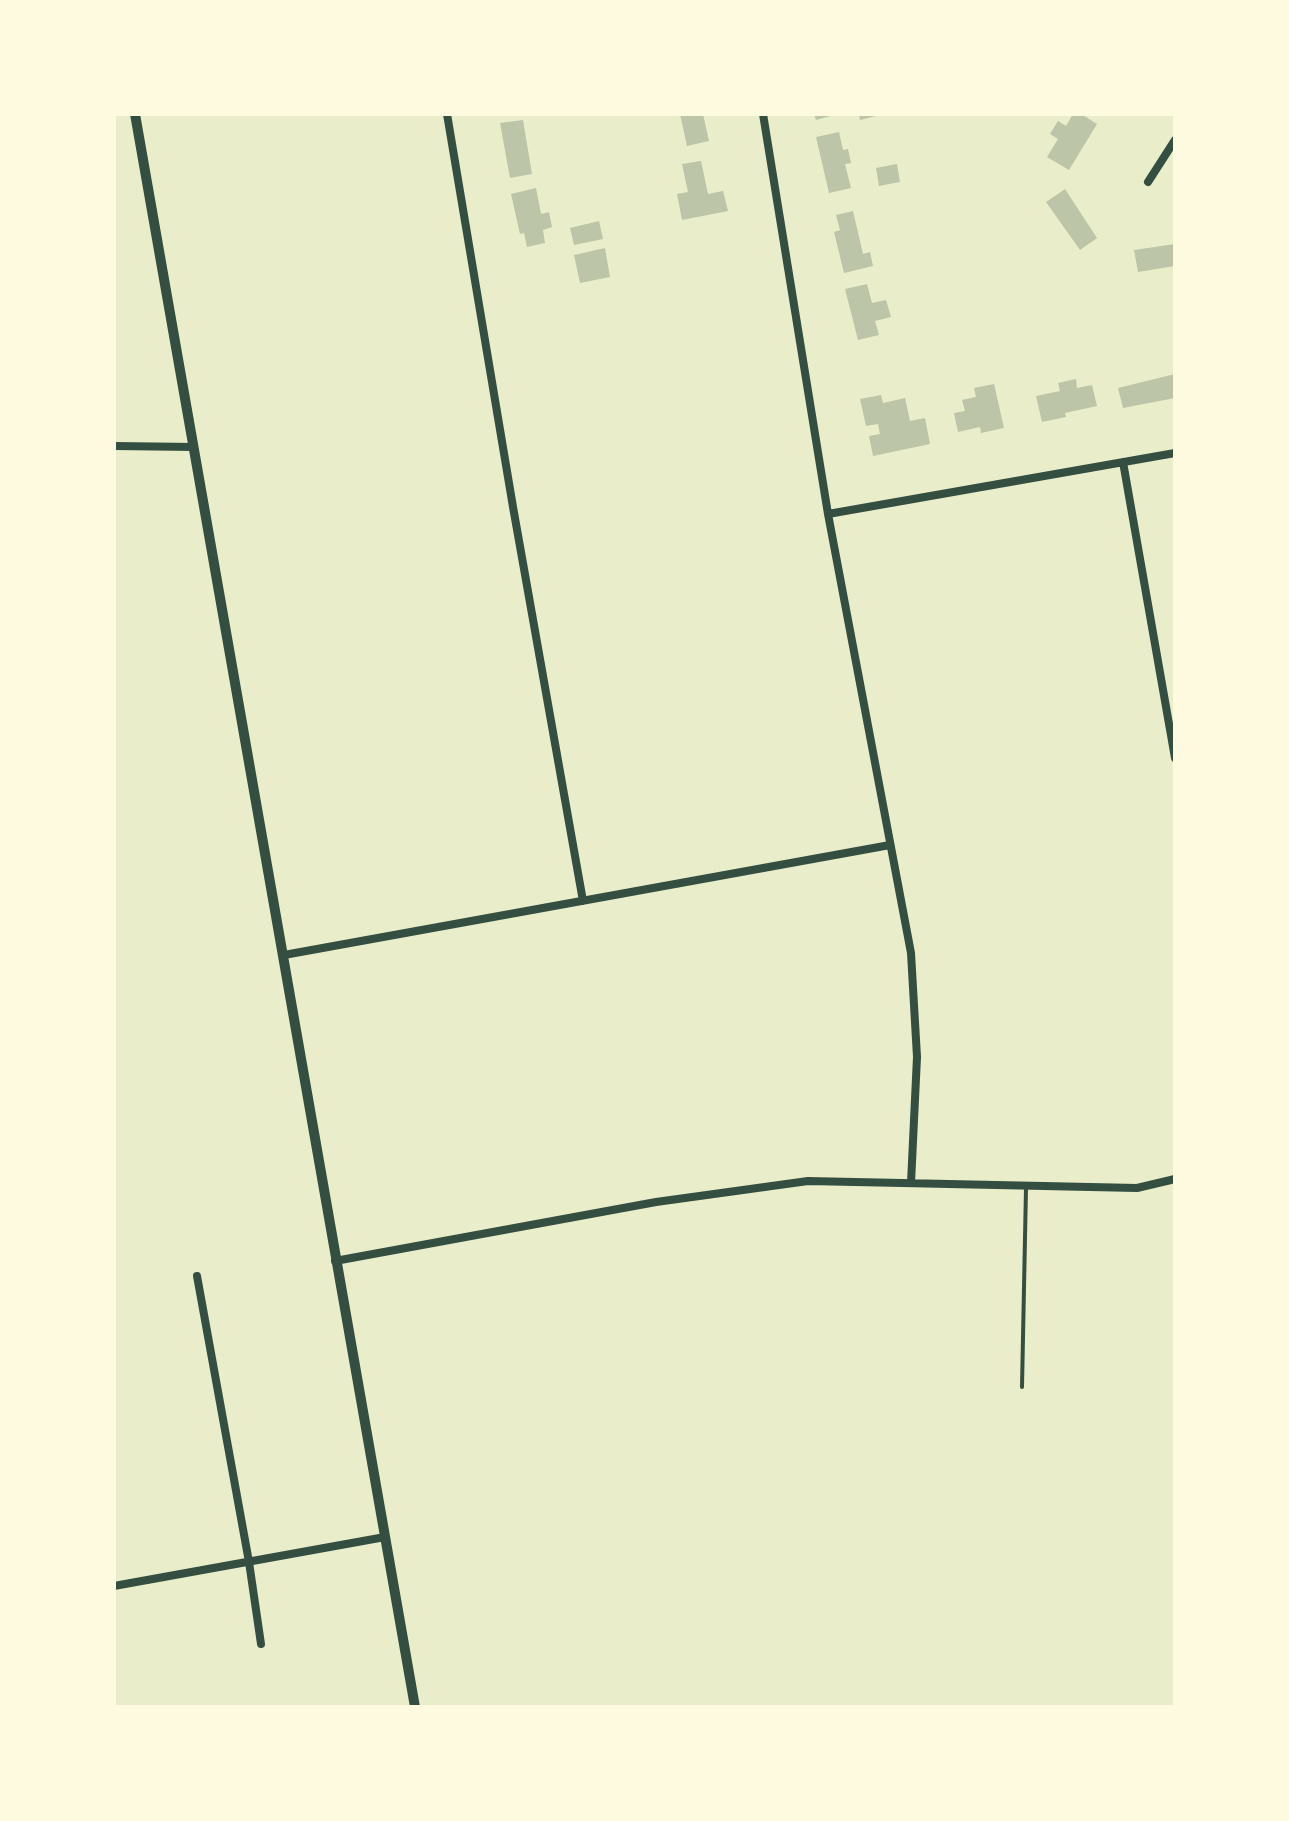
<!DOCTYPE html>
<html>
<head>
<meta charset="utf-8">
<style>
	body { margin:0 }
	#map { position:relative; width:1289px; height:1821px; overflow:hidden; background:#e9edc9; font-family:Quicksand,sans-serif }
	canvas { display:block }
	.frame { position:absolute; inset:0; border:116px solid #fefae0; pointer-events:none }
</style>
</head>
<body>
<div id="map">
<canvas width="1289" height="1821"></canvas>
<div class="frame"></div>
</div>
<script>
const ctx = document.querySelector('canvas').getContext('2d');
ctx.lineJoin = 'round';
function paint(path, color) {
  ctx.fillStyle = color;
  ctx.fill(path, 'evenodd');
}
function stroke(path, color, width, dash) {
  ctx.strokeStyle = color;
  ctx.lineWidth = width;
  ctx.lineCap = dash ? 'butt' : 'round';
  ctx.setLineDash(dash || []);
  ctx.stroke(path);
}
const building = new Path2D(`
	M680,114H703L709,141L687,146Z
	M814,114H834V115L816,120Z
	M859,114H880V115L860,120Z
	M1073,114H1081L1097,124L1069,170L1047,157L1058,139L1050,134L1058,121L1066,126Z
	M523,120L532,174L510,178L500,123Z
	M839,132L843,150L848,149L851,163L845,164L851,188L829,193L816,137Z
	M701,161L708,194L723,191L728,211L682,220L677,194L688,192L682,164Z
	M897,164L900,182L879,186L876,168Z
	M536,188L541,214L549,212L552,227L543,230L545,243L527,247L524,233L520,234L511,194Z
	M1065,189L1097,238L1080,250L1046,202Z
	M853,211L863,254L870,252L873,266L844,273L834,232L840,230L836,215Z
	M599,221L603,239L574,245L570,228Z
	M1175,244V266L1138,272L1134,250Z
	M605,248L610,277L580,283L574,255Z
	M867,284L872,303L886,300L891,317L875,321L879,335L858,340L845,289Z
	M1175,374V398L1123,408L1118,388Z
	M1076,379L1077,388L1092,385L1097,406L1065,413L1066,417L1042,422L1036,396L1060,391L1058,383Z
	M994,384L1004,428L981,433L980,427L958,432L954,413L965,411L962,400L976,397L974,388Z
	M881,395L883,403L905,398L910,421L925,418L930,444L873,456L869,436L880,434L878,424L866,426L860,399Z`);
const service = new Path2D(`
	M1022,1387L1026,1188`);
const minor = new Path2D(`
	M447,114L513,507L583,901
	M763,114L828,514L911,953L917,1057L911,1183
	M1148,182L1175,140
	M114,446L194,447
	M1123,462L1175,758
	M828,514L1175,453
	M284,955L890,845
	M335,1261L656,1202L808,1181L1137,1188L1175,1179
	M197,1276L249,1562L261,1644
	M114,1586L385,1537`);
const tertiary = new Path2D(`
	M135,114L415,1707`);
paint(building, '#bcc5a7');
stroke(service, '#344e41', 4);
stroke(minor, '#344e41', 8);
stroke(tertiary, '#344e41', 10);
</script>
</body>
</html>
